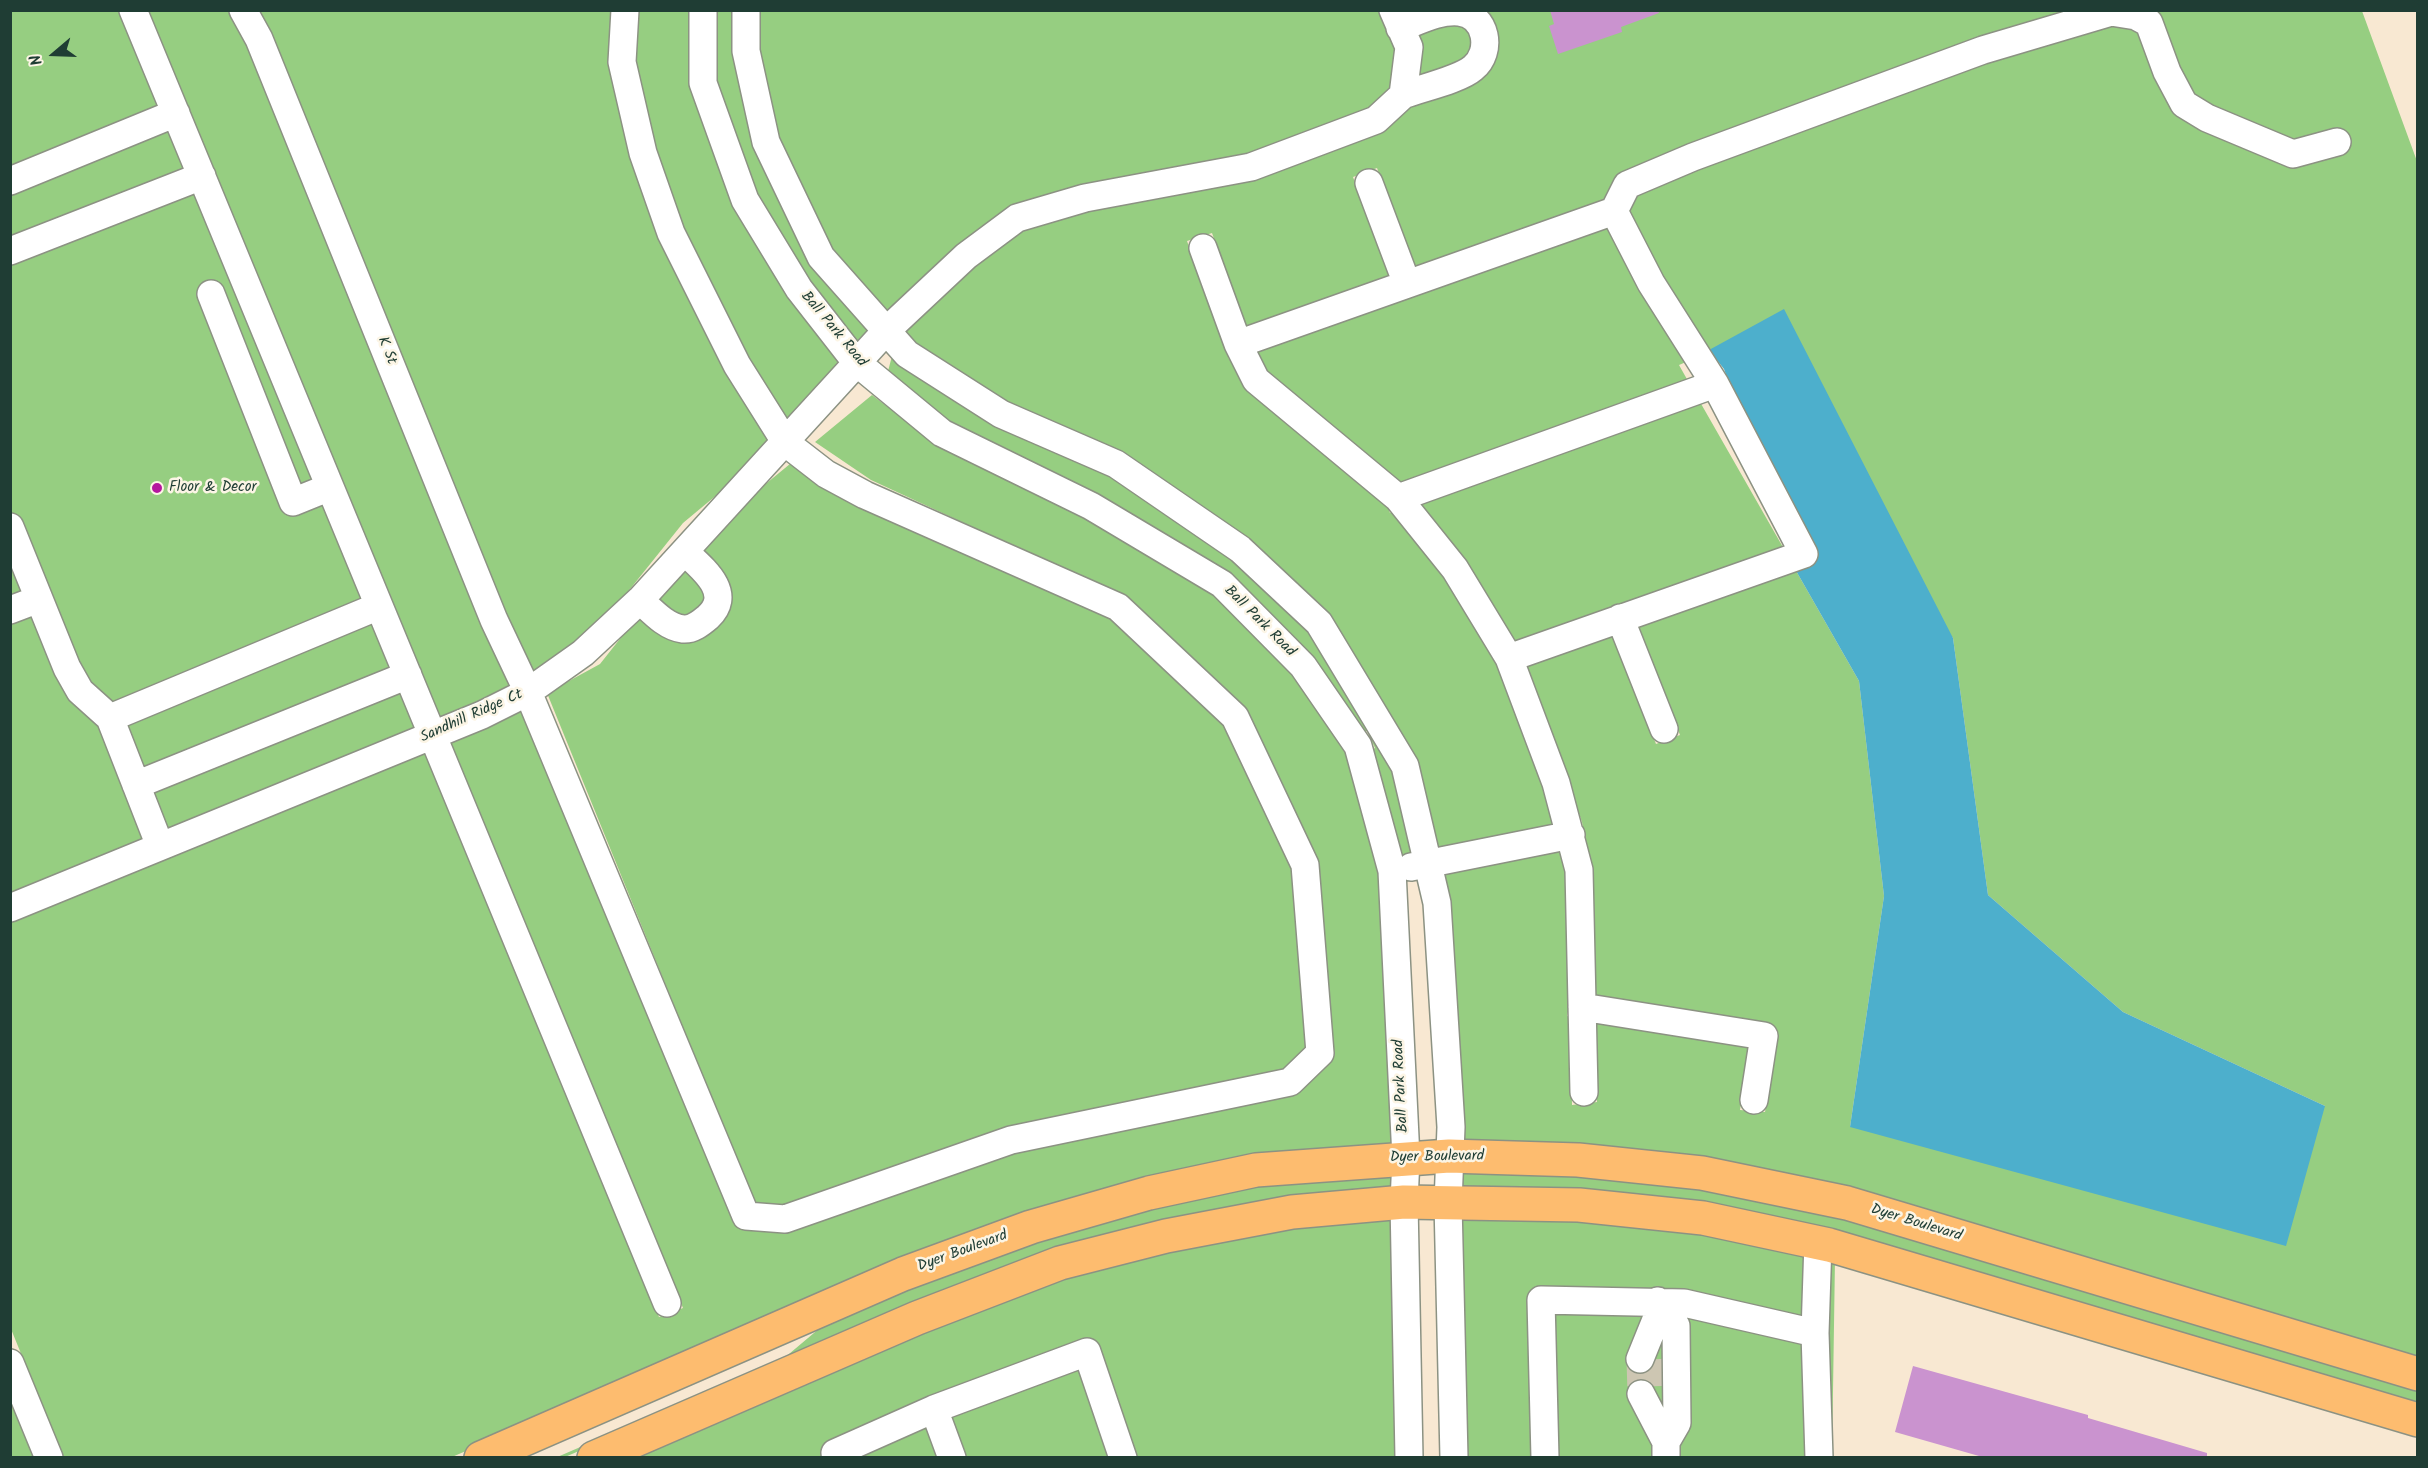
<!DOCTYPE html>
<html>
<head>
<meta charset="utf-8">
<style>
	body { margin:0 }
	#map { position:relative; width:2428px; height:1468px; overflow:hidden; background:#f8e8d2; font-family:Kalam,sans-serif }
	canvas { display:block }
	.frame { position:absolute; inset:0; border:12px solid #1f3d34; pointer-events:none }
	.north { position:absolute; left:24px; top:24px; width:60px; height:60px; -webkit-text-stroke:4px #fcf5e5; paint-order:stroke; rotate:251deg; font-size:16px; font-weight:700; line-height:24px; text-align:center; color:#1f3d34 }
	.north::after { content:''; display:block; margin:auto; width:21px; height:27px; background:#1f3d34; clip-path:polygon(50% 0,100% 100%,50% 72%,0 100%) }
</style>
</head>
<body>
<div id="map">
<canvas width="2428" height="1468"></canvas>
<div class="frame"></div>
<div class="north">N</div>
</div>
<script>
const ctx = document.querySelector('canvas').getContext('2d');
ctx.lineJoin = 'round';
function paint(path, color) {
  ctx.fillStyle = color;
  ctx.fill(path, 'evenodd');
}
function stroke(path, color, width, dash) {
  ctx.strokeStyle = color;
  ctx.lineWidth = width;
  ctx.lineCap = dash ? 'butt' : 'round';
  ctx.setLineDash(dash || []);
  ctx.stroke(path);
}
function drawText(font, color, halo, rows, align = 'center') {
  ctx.font = font + ' Kalam,sans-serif';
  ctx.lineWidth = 5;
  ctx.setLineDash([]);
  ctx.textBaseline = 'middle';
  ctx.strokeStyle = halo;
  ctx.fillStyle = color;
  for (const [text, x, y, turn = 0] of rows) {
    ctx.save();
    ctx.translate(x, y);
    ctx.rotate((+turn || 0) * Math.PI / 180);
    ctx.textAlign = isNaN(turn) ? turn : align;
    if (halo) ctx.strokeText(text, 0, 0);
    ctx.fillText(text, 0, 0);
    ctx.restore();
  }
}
const green = new Path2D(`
	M11,11H120L159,107L11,169Z
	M148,11H691L729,197L737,215L856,379L683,523L582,649L440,720Z
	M716,11H733V52L872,334L867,353L810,282L757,195L716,80Z
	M759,11H1379L1396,49L1391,90L1369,110L1248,156L1083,187L888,313L832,251L778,138L759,50Z
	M1407,11H2362L2418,164L2417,1362L1851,1192L1463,1144L1443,872L1561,849L1566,872L1569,1007L1567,1016L1570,1017L1572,1105L1597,1102L1595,1021L1750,1046L1740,1110L1765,1112L1777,1037L1595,997L1591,869L1582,822L1525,664L1612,633L1656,744L1680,735L1637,625L1795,569L1859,681L1884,896L1850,1127L2325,1106L2123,1012L1988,895L1953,638L1709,350L1662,277L1626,206L1415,269L1377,168L1353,177L1390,278L1246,329L1212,233L1187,241L1229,359L1387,505L1390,513L1393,512L1444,576L1497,663L1544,787L1555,827L1438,850L1329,614L917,345L904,331L974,264L1023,229L1385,128Z
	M168,129L416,730L11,895V193Z
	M1607,226L1686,362L1679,365L1688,381L1402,485L1267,373L1255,350Z
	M892,356L1109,475L1232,558L1309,630L1393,770L1412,855L1402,858L1372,750L1375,748L1367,731L1364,732L1313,658L949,423L887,375Z
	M872,395L935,443L1084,516L1213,593L1292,673L1346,751L1379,874L1392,1147L1256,1159L820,1298L452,1457H63L11,1329V920L425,751L659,1317L683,1308L449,741L524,705L734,1221L1014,1151L1329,1060L1318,864L1244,708L1124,597L871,480L815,442Z
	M1700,402L1784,549L1515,643L1419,503Z
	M796,459L1110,617L1224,723L1293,869L1306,1049L1284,1072L784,1207L755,1205L547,693L600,664L700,538Z
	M1461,1168L1699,1185L1843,1215L2417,1387V1408L1832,1233L1461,1192Z
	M1393,1170L1392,1192L912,1308L565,1457L555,1458L783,1359L833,1317L1035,1238L1257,1182Z
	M1391,1215L1396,1457L622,1458L1063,1274L1293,1223Z
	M1461,1215L1577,1216L1700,1230L1835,1259L1832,1457H1467Z
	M11,1397L35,1457H11Z`);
const water = new Path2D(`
	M1784,309L1953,638L1988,895L2123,1012L2325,1106L2286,1246L1850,1127L1884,896L1859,681L1795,569L1724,369L1709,350Z`);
const building = new Path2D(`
	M1550,10H1658L1659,13L1621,27L1622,32L1558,54L1549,26L1554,24Z
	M1913,1366L2088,1415V1418L2207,1453V1458H1986L1895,1432Z`);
const minorTunnel = new Path2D(`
	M1640,1359L1641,1394
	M1660,1359L1661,1393`);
const minor = new Path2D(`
	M133,10L667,1303
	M243,10L259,39L494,620L528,692L746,1216L785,1219L1011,1140L1290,1082L1320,1053L1305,865L1235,717L1118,607L865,495L826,474L786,443L737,365L671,233L643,153L622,62L625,10
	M703,10V83L745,200L799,289L856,362L942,433L1091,506L1222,584L1303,666L1358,746L1392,871L1406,1158L1404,1202L1409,1458
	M746,10V51L766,142L821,257L907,354L1001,414L1116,464L1240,549L1319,623L1405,766L1437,903L1451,1127L1448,1203L1454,1458
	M1400,28C1419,21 1439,10 1459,12C1487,15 1493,52 1473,68C1459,80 1421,88 1403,95
	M10,181L176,113
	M1369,183L1407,284
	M1614,211L1627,185L1693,157L1983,50L2111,12L2136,16L2149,23L2167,72L2184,104L2207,118L2293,154L2337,142
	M1203,248L1238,344L1256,380L1398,498L1455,569L1509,658L1556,783L1579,870L1584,1092
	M10,251L202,176
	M211,294L293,502L330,487
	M1238,344L1614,211L1651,283L1715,384L1804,554L1509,658
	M1398,498L1715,384
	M10,527L67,668L80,691L110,718L160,846
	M640,600C652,611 666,627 683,629C692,630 701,623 708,617C734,593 703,569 685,552
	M10,610L39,599
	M1620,618L1664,729
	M110,718L379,606
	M136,785L408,675
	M1411,867L1571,835
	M10,908L482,715L528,692L583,653L640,600L886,331L966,256L1017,218L1085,198L1251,167L1376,120L1403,95L1409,47L1393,10
	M1582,1007L1764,1036L1754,1100
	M1818,1242L1815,1333L1819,1458
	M1659,1312L1676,1326L1677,1423L1666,1442
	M1640,1359L1659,1312L1658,1301
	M10,1363L49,1458
	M1641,1394L1666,1442V1456
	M934,1409L1087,1352L1123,1458
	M835,1453L934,1409L952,1458
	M1545,1458L1541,1300L1684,1303L1815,1333`);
const major = new Path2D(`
	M481,1458L903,1274L1031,1227L1149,1193L1256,1170L1449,1156L1578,1160L1702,1173L1847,1203L2418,1374
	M594,1458L917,1318L1060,1263L1166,1236L1292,1212L1404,1202L1579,1205L1703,1218L1829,1245L2418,1420`);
const markers = [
	[157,488,6,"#b5179e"]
];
const streetNames = [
	["Ball Park Road",833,330,50],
	["K St",386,351,68],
	["Ball Park Road",1259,622,45],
	["Sandhill Ridge Ct",472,717,-24],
	["Ball Park Road",1402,1086,-93],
	["Dyer Boulevard",1437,1158,-1],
	["Dyer Boulevard",1916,1224,17],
	["Dyer Boulevard",963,1252,-20]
];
const poiNames = [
	["Floor & Decor",169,488]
];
paint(green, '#96ce81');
paint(water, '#4dafcc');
paint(building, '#ca93cf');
stroke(minorTunnel, '#cdc6b2', 27, [27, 14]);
stroke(minor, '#8c9283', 30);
stroke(major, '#8c9283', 36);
stroke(minor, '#fff', 27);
stroke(major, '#fdbc6f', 33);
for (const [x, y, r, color] of markers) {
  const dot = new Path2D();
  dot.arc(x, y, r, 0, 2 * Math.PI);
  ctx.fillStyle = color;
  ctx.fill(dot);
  stroke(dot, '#fcf5e5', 2);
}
drawText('15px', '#1f3d34', '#fcf5e5', streetNames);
drawText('15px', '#1f3d34', '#fcf5e5', poiNames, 'left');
</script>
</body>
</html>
